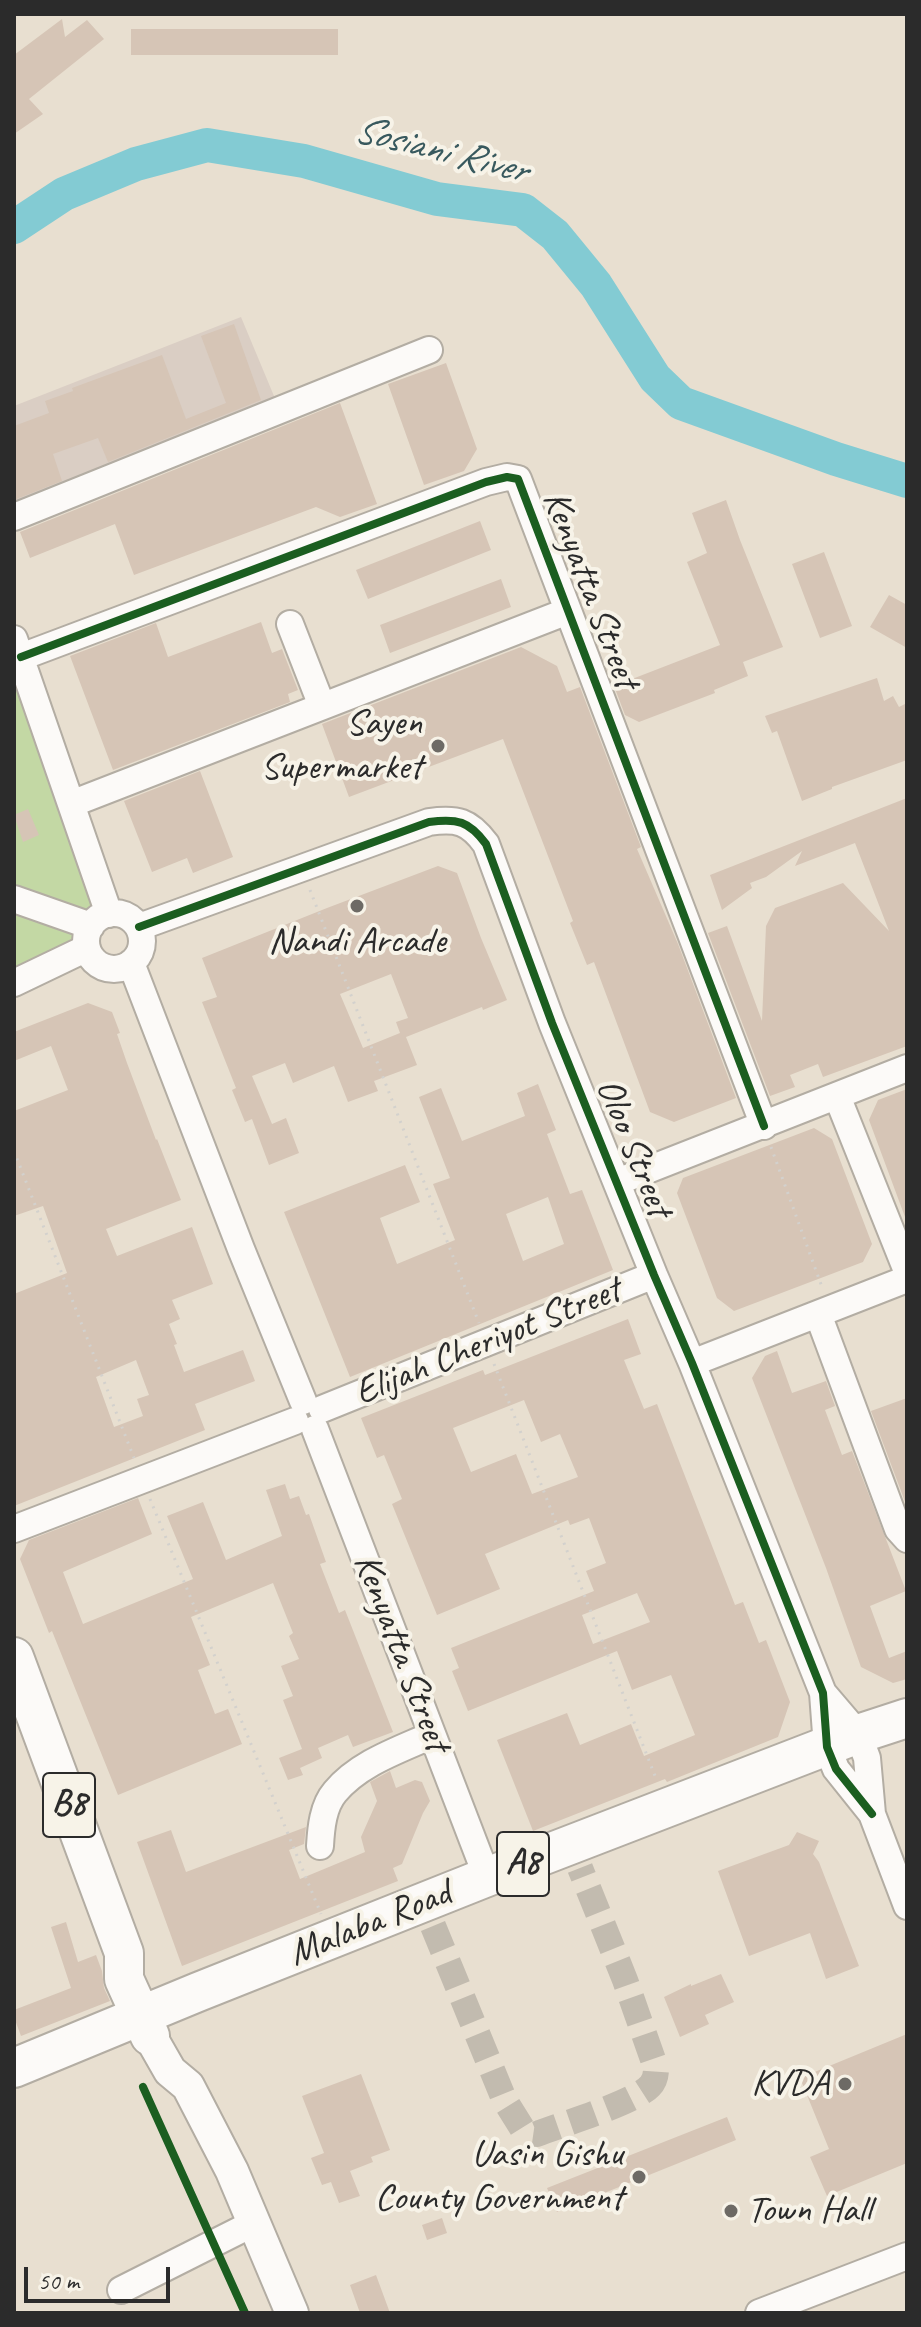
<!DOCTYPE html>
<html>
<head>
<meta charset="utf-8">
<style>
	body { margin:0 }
	#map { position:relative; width:921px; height:2327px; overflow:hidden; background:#e8dfd0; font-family:Caveat,sans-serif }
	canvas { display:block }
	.frame { position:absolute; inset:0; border:16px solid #2b2b2b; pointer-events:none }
	.scale { position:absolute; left:24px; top:2267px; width:146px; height:36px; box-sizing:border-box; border:4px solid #2b2b2b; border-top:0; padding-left:10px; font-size:24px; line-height:28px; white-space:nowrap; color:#2b2b2b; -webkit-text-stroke:6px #f7f3e8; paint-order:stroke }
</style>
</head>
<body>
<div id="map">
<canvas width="921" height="2327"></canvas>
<div class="frame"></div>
<div class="scale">50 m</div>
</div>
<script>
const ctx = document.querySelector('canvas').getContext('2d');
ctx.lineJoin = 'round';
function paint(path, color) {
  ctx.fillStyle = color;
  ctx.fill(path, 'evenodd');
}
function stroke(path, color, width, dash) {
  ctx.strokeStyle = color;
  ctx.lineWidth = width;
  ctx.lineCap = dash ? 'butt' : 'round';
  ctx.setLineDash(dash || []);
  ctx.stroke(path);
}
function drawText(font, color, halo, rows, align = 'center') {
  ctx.font = font + ' Caveat,sans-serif';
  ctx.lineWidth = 8;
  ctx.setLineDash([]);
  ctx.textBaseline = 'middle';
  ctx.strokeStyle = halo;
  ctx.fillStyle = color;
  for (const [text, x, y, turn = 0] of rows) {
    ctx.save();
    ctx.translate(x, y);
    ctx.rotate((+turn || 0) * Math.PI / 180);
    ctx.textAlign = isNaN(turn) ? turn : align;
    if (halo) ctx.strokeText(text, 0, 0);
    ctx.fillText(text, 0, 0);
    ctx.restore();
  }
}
const industrial = new Path2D(`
	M241,317L279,408L14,515V406Z`);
const green = new Path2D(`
	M14,648L104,911L83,948L14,980Z`);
const river = new Path2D(`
	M14,227L64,194L136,164L207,145L304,161L437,199L523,210L555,235L596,285L655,378L681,403L836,459L907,481`);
const building = new Path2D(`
	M62,19L65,37L87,20L104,39L29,99L43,114L14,134V55Z
	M131,29H338V55H131Z
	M234,324L261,400L108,462L98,438L53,454L62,481L14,500V426L49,413L45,401L73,391L72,388L162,355L186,419L226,403L201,336Z
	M446,363L477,449L464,471L424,485L388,384Z
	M340,403L377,504L340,517L316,507L134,575L115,524L30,558L20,532Z
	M726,500L740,540L783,647L743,662L748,676L714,690L715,693L639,722L625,715L614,686L720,645L687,562L707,553L692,513Z
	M480,521L491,550L368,599L356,570Z
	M824,552L852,626L820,638L792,564Z
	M501,579L511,607L390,653L380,625Z
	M889,595L907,605V648L870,627Z
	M261,622L272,653L282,649L298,690L288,694L290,702L113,770L70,656L156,623L168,657Z
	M521,647L557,666L567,692L580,687L641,847L637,849L678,944L736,1098L674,1122L650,1112L594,962L587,965L570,923L573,921L503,739L349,797L322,724Z
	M877,678L884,701L893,696L899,707L907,703V760L832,787V789L802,801L777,731L772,733L765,716Z
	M200,771L233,857L193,873L187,858L152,872L124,801Z
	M907,798V1046L823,1077L818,1064L790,1075L795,1087L770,1096L708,933L727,926L762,1021L766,926L775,908L843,883L889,931L855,843L795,866L802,851L766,877L750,883L752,888L722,910L710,875Z
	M28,809L39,835L23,842L14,815Z
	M438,866L457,873L481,938L507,1000L483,1010L482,1007L406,1037L417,1065L374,1081L378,1091L348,1102L334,1066L293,1083L285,1063L252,1076L272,1124L286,1118L299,1153L269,1165L252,1119L245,1122L232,1090L236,1088L202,1002L217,997L202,958L327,908ZM391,974L408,1018L396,1022L400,1033L363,1048L340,994Z
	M88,1003L112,1012L120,1033L117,1034L127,1063L156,1140L157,1139L181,1200L106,1229L117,1256L192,1227L213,1284L172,1300L180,1319L169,1324L177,1344L174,1345L184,1372L243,1350L255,1381L195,1404L205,1430L14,1506V1294L67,1273L43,1206L14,1216V1111L68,1090L51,1046L14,1061V1032ZM136,1360L149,1395L137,1399L143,1416L114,1427L96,1377Z
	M538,1084L556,1130L547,1134L570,1194L582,1190L613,1270L350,1377L284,1212L405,1165L420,1202L380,1218L397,1264L455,1240L433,1184L450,1178L419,1097L441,1088L462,1141L525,1116L517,1093ZM548,1197L564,1244L523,1261L506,1214Z
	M907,1089V1217H905L869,1120L878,1100Z
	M814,1128L832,1139L872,1244L863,1262L734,1311L717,1298L677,1193L683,1178Z
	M628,1319L641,1354L624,1360L644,1409L657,1404L735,1605L743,1602L759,1643L766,1640L790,1702L778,1737L667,1782L665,1779L533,1831L497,1740L567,1713L580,1745L631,1724L644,1756L695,1735L671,1675L632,1690L617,1651L468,1711L452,1671L459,1668L451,1648L594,1591L586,1571L606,1563L589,1518L570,1525L568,1520L485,1554L500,1589L437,1615L392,1504L402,1499L384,1455L377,1458L361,1418L483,1370L485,1375ZM524,1400L541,1442L560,1434L578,1477L532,1494L516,1454L471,1472L453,1428ZM637,1593L650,1622L593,1644L582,1615Z
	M777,1351L792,1393L826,1381L835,1406L825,1410L842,1455L852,1451L906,1591L870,1606L889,1658L907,1651V1679L893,1683L861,1667L826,1568L752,1378L765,1356Z
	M907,1398V1507L871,1411Z
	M285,1484L290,1499L299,1496L306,1515L309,1514L326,1562L320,1564L339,1613L345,1610L393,1732L353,1747L348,1735L318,1748L322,1758L300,1768L303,1775L288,1780L279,1758L302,1749L283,1700L293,1696L281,1666L299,1659L289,1636L293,1633L273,1583L191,1617L210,1665L198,1670L215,1714L228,1709L242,1744L118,1795L52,1631L49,1633L20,1559L29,1540L138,1498L152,1534L63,1572L83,1624L193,1579L167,1516L203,1502L226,1560L282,1536L266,1490Z
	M390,1771L396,1788L415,1780L422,1782L430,1801L423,1813L402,1864L393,1868L398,1881L182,1966L137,1842L171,1830L186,1872L306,1827L304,1844L289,1850L300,1879L365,1852L361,1837L377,1801L370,1782Z
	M797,1832L819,1841L813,1854L819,1862L859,1966L826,1979L810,1933L749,1956L718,1871L789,1845Z
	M66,1922L78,1962L96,1955L102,1971L104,1988L110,2001L21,2036L14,2017V2010L71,1988L51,1927Z
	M721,1974L734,2002L705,2015L709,2024L680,2037L664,1997L691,1984V1986Z
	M907,2034V2163L827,2196L810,2157L829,2149L800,2078Z
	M361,2074L390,2150L371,2157L373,2162L350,2171L360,2196L339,2203L331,2182L322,2185L311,2158L324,2153L302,2096Z
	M727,2117L736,2140L557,2212L547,2188Z
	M442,2218L447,2233L427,2240L422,2225Z
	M376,2275L390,2313H360L350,2285Z`);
const minorTunnel = new Path2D(`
	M433,1926L504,2099L522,2128L530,2133L537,2134C562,2124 634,2103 650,2086C655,2081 656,2075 656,2068L625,1980L580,1868`);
const path = new Path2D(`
	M310,890L479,1323
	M771,1147L822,1287
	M14,1151L134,1458
	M494,1364L657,1781
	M150,1499L321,1914`);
const minor = new Path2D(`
	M14,517L429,350
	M290,624L322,706
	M14,639L109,914
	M21,657L486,482L507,477L518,479L764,1126
	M71,804L568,611
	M14,899L91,926
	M86 941a28 28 0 1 1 56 0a28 28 0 1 1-56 0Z
	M139,927L429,822C457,818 469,821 486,844L552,1023L654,1275L692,1363L823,1693L827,1747L836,1769L872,1814
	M131,963L241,1249L303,1401
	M14,983L87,948
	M837,1096L907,1271
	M617,1182L907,1068
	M818,1314L898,1529L907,1539
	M692,1363L907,1279
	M322,1409L654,1275
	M315,1429L487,1877
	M14,1529L295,1421
	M823,1693L858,1734L867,1758L872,1814L907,1906
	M320,1846C321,1828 323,1806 335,1792C359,1763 399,1750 432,1735
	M121,2290L254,2223
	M759,2313L907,2256`);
const major = new Path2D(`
	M150,2036L170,2071L188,2086L232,2171L292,2313`);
const highway = new Path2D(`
	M14,1657L124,1953V1979L150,2036
	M14,2068L198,1992L487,1877L858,1734L907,1718`);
const cycleway = new Path2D(`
	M21,657L486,482L507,477L518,479L764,1126
	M139,927L429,822C457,818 469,821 486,844L552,1023L654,1275L692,1363L823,1693L827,1747L836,1769L872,1814
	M143,2087L245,2313`);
const markers = [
	[438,746,8,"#6d6a65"],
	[357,906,8,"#6d6a65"],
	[845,2084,8,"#6d6a65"],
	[639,2177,8,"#6d6a65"],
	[731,2211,8,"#6d6a65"]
];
const shields = [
	[69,1805,52],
	[523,1864,52]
];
const shieldNames = [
	["B8",69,1805],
	["A8",523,1864]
];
const streetNames = [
	["Kenyatta Street",590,590,69],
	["Oloo Street",633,1148,68],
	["Elijah Cheriyot Street",488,1342,-22],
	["Kenyatta Street",401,1653,69],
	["Malaba Road",370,1924,-22]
];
const poiNames = [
	["Sayen",422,724],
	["Supermarket",422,768],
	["Nandi Arcade",357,942,"center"],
	["KVDA",829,2084],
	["Uasin Gishu",623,2155],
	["County Government",623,2199],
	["Town Hall",747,2211,"left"]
];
const waterNames = [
	["Sosiani River",440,151,14]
];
paint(industrial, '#dacec4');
paint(green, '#c3d8a4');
stroke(river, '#83cbd3', 34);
paint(building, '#d6c5b6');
stroke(minorTunnel, '#c2bbaf', 26, [26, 13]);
stroke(minor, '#b3ada3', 30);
stroke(major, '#b3ada3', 36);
stroke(highway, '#b3ada3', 42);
stroke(path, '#d3d1cd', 3, [2, 6]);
stroke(minor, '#fcfaf8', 26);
stroke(major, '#fcfaf8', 32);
stroke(highway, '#fcfaf8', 38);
stroke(cycleway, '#1b5e20', 8);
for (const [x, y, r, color] of markers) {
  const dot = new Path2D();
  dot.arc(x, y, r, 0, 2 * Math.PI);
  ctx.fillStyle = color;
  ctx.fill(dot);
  stroke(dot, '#f7f3e8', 3);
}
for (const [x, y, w] of shields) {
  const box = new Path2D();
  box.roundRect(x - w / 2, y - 32, w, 64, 6);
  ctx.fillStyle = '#f7f3e8';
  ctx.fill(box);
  stroke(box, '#2b2b2b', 2);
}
drawText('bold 36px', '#2b2b2b', null, shieldNames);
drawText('38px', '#2b2b2b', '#f7f3e8', streetNames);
drawText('38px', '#2b2b2b', '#f7f3e8', poiNames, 'right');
drawText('italic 40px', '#38595e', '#f7f3e8', waterNames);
</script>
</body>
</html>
